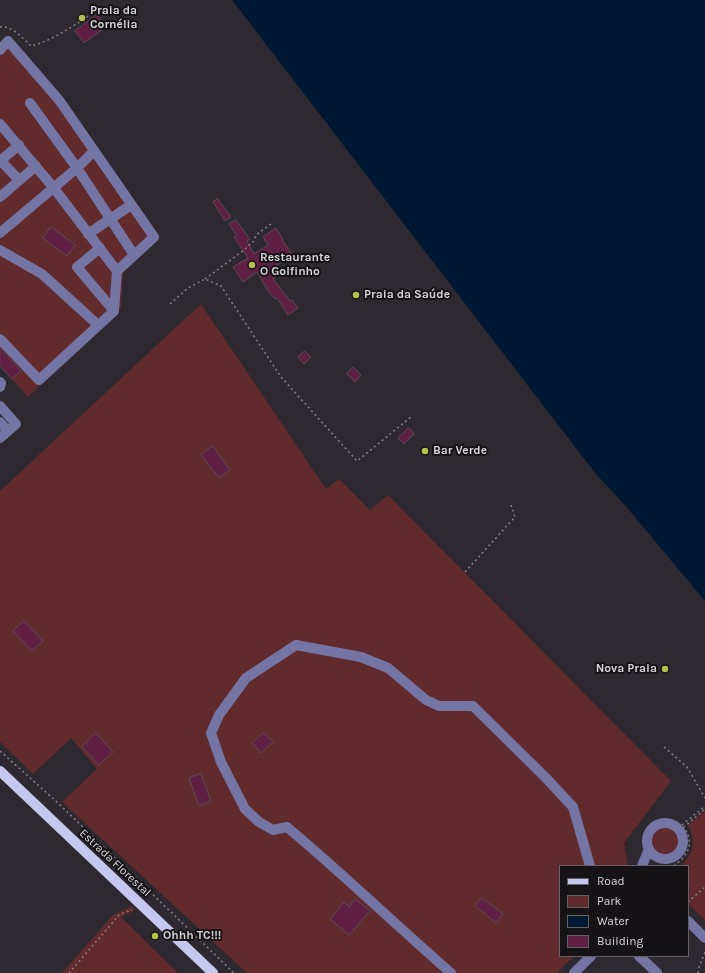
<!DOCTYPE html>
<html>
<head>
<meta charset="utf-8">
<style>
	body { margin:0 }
	#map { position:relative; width:705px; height:973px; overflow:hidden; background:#2e2930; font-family:Karla,sans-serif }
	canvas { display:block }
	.legend { position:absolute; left:559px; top:865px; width:130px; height:92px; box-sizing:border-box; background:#151316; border:1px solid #636164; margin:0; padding:5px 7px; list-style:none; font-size:12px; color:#d8d5da }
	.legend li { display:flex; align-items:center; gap:8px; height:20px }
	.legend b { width:20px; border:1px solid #636164 }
</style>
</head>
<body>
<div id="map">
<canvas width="705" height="973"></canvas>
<ul class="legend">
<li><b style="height:5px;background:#c6c7ee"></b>Road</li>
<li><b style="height:11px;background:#612b2d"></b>Park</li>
<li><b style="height:11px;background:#011832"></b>Water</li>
<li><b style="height:11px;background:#5f2044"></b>Building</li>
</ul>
</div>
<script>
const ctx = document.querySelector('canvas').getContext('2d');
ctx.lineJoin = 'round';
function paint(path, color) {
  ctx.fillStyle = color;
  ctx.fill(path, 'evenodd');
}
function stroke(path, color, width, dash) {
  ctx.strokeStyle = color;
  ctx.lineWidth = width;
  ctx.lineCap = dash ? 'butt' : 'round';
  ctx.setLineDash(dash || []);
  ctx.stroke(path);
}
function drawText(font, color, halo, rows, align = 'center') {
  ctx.font = font + ' Karla,sans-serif';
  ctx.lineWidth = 4;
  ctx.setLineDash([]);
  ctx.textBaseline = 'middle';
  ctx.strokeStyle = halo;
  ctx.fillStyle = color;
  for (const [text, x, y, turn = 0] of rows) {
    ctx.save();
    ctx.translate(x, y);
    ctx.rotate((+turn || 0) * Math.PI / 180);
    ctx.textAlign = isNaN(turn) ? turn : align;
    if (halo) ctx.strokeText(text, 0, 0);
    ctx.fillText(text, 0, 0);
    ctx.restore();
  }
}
const green = new Path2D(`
	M5,38L58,93L159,237L123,272L121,308L28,397L0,366V43Z
	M201,304L326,489L339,479L370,510L388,495L671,781L624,843L628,866H560V956H574L557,973H247L62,802L97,769L71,738L33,774L0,742V491Z
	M705,811V920L688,904V866H681C693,853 697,842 688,825Z
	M651 841a14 14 0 1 1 28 0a14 14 0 1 1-28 0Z
	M132,906L135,910L121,917L178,973H62L113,915Z`);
const water = new Path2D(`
	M232,0H705V601L624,504L595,473Z`);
const building = new Path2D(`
	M97,15L106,27L84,43L75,31Z
	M218,199L231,217L225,221L213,202Z
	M236,220L250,239L247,241L254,254L268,245L263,237L276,228L283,239L282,240L292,254L271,269L276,277L273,279L290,301L292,300L298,308L288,315L277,298L275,299L268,291L257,272L243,282L233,267L248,258L234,237L237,236L229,224Z
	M51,227L75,245L67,256L43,238Z
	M0,348L21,371L12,379L0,366Z
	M305,351L311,357L304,364L298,357Z
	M353,367L361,375L355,382L347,374Z
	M409,428L414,434L404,444L398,438Z
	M213,446L230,470L219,478L201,455Z
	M24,621L43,641L32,651L13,631Z
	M96,733L113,752L99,765L82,747Z
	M264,733L273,742L261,753L252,743Z
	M201,774L211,801L199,806L189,778Z
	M482,898L503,914L496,923L475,906Z
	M355,899L370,911L349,935L330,919L344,902L349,907Z`);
const path = new Path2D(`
	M0,27C11,25 23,38 31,46C54,40 73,26 93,13
	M205,279L244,250L254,241L256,235L271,224
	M170,304L188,288L205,279L221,286L281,377L357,461L411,417
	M465,572L515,517L510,502
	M664,747L687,767L705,798
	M0,751L58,803L234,973
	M682,825L705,806
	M674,866C688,854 695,845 684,827L705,809
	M688,902L705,887
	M69,973L120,914L132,910
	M698,973L699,967L705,952`);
const minor = new Path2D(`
	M0,50L8,41L59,100L154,237L117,271L114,311L39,380L0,339
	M30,103L77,168L134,255
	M0,124L53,187L117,271
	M0,160L19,180
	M0,161L19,145
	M0,197L36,166
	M0,233L77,168L94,151
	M88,234L131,205
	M100,248L77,267L114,311
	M0,250L42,274L98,325
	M0,382L1,383L0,387
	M0,406L16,424L0,438
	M0,422L8,431
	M647 841a18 18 0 1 1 36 0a18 18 0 1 1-36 0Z
	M642,866L649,849
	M688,921L705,938
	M639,956L657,973
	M451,973C396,925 343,874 287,827L273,830L259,822L245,809L221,762L211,733L219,715L246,678L296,645L361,657L388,668L426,700L439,706H473L546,778L573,807L590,866
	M574,973L591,956`);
const major = new Path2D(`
	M0,771L213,973`);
const markers = [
	[82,18,4,"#b3c24b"],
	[252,265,4,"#b3c24b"],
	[356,295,4,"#b3c24b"],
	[425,451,4,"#b3c24b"],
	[665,669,4,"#b3c24b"],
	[155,936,4,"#b3c24b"]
];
const poiNames = [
	["Praia da",90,11],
	["Cornélia",90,25],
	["Restaurante",260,258],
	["O Golfinho",260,272],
	["Praia da Saúde",364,295],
	["Bar Verde",433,451],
	["Nova Praia",657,669,"right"],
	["Ohhh TC!!!",163,936]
];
const streetNames = [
	["Estrada Florestal",115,863,43]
];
paint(green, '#612b2d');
paint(water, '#011832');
paint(building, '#5f2044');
stroke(building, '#574e52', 1);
stroke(path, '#858187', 1.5, [2, 3]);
stroke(minor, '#7575a5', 10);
stroke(major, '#c6c7ee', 10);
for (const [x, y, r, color] of markers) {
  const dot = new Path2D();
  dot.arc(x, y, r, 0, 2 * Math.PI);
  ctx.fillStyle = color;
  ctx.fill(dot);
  stroke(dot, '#151316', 1.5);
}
drawText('bold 12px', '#d8d5da', '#151316', poiNames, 'left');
drawText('12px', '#d8d5da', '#151316', streetNames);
</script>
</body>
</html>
